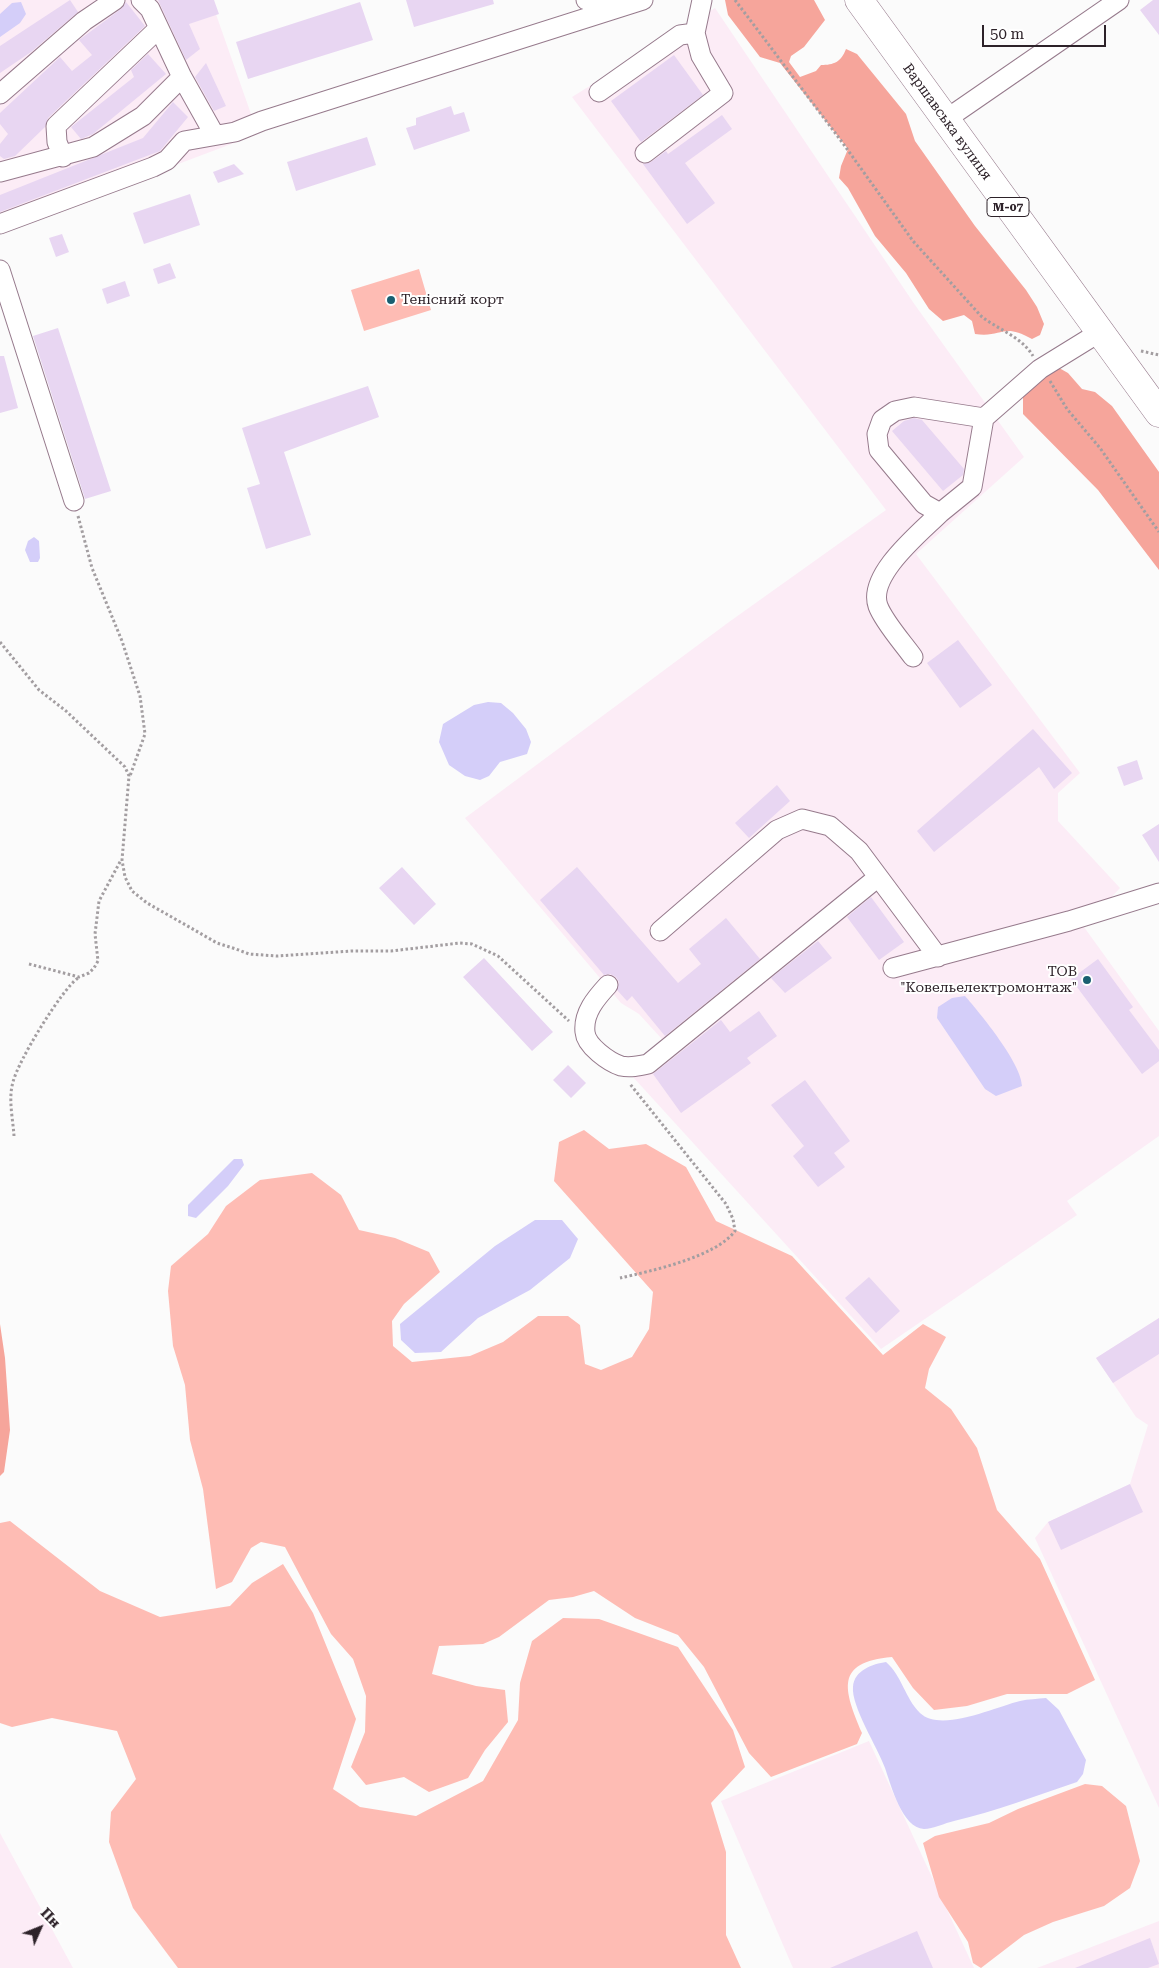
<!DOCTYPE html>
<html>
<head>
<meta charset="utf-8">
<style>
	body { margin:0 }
	#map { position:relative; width:1159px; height:1968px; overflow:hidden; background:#fbfbfb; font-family:"Roboto Serif",serif }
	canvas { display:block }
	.north { position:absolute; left:15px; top:1903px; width:50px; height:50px; -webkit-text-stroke:4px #fff; paint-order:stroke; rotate:46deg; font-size:14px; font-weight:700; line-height:20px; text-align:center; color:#2d2229 }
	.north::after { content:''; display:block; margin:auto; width:18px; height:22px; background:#2d2229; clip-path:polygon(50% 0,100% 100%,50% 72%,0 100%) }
	.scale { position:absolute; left:982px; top:25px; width:124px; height:22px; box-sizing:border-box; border:2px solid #2d2229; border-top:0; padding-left:6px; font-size:15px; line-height:18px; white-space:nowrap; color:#2d2229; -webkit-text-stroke:4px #fff; paint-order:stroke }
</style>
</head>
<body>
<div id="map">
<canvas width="1159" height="1968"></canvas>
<div class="north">Пн</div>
<div class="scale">50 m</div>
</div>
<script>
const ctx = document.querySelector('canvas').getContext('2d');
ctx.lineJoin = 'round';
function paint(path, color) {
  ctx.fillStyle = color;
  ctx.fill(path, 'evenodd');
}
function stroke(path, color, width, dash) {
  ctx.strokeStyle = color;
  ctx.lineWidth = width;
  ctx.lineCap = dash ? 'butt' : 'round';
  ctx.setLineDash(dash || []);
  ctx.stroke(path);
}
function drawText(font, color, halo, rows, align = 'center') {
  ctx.font = font + ' "Roboto Serif",serif';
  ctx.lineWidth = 4;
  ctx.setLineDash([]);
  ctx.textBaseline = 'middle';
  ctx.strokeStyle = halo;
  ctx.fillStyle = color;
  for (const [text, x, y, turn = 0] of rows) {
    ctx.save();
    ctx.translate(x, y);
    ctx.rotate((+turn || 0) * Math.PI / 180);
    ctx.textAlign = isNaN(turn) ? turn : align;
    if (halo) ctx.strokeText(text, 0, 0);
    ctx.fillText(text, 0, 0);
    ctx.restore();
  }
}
const built = new Path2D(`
	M0,0H211L258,134L0,231Z
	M715,8L915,305L1024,457L916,554L1080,773L1058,793V821L1120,888L1084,927L1159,1031V1136L1067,1201L1077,1215L881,1349L633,1077L672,1050L639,1014L621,1003L465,818L729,622L886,510L572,97Z
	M1159,1318V1808L1035,1538L1048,1522L1130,1484L1148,1425L1136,1417L1096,1358Z
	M869,1741L974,1968H793L721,1801Z
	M0,1833L73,1968H0Z
	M1159,1921V1968H1037Z`);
const green = new Path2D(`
	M419,269L431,310L364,331L351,290Z
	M584,1130L609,1149L646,1144L686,1167L716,1221L792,1256L883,1355L923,1324L946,1337L929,1369L925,1388L951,1409L977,1448L997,1510L1040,1559L1095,1680L1067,1694H1007L967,1706L934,1710L913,1688L892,1657C834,1662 844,1690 862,1733L857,1744L771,1777L749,1753L704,1667L678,1635L635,1618L594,1591L573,1597L549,1600L499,1637L483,1644L439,1646L432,1674L476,1686L505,1690L508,1722L485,1750L468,1778L429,1792L404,1777L366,1785L351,1767L365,1732L366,1696L353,1659L331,1634L285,1547L261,1542L251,1548L232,1582L216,1589L203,1489L190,1440L185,1385L173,1346L168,1291L171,1266L208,1234L226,1206L260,1180L312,1173L341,1195L359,1230L395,1238L429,1252L440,1272L404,1304L392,1321L393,1346L412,1362L470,1356L503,1342L538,1316H568L580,1325L585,1364L601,1370L632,1357L649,1329L653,1292L554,1181L559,1142Z
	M10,1521L100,1591L160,1617L230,1606L252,1583L283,1564L313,1613L356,1719L333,1789L360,1807L416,1816L483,1781L518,1720L520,1683L532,1641L563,1618L599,1619L678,1647L733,1730L745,1767L711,1803L726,1852V1935L741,1968H178L133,1908L109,1842L111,1812L136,1779L117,1731L52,1718L12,1727L0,1723V1523Z
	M1085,1784L1102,1786L1126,1806L1140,1861L1130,1888L1104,1906L1053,1922L1024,1935L981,1968L973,1963L968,1942L939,1897L923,1843L935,1836L989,1823L1018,1809Z`);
const forest = new Path2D(`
	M725,0H814L825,20L804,47L791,56L789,62L800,77L816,71L821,65C834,65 841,62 846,49L857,54L906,114L915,141L975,226L1026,290L1037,307L1044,324L1040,335L1032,339C1002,322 1003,338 975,334L972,321L964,315L943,321L929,309L906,273L875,236L848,188L839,178L841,166L848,149L780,63L760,57L728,15Z
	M1052,364L1068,373L1082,389L1095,392L1112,406L1159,472V570L1098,490L1023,414V393Z
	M0,1324L5,1358L10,1430L4,1472L0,1476Z`);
const water = new Path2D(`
	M21,2L26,14L20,23L0,37V14L12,3Z
	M34,537L39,541L40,558L38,562H30L25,550L28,541Z
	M488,702L501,703L513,713L526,729L531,742L527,754L500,762L489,776L480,780L465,776L449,765L439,742L443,724L474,705Z
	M965,996C980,1013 1022,1064 1022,1086L996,1096L985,1089L937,1018L938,1007L952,998Z
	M234,1159H242L244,1165L228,1186L196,1218L188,1216V1205Z
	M535,1220H562L578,1239L570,1258L530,1290L478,1318L441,1352L415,1353L401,1340L400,1324L495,1246Z
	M886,1662C902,1676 905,1698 920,1713C941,1733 995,1707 1020,1701C1028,1699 1038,1699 1046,1698L1059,1710L1086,1760L1083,1774L1077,1782C1036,1796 996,1811 954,1821C945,1823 933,1829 924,1829C902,1828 891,1785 885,1768C878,1748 851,1706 853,1687C854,1670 873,1664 886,1662Z`);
const building = new Path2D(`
	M70,0L78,12L31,52L0,73V46Z
	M158,0H214L219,14L189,24L200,49L186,60Z
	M406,0H493L494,4L414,27Z
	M1153,0H1159V35L1140,10Z
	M126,2L145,26L48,118L45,127L15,156L4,159L0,156V144L8,134L0,124V113L60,57L72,71L92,55L79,40L121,9Z
	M360,2L373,40L248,79L236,42Z
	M148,54L166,74L93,134L81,139L71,127L134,77L131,70Z
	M674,55L703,95L641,142L611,101Z
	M206,63L226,106L214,111L195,77Z
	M173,102L188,117L160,151L0,212V195L143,138Z
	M451,106L454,115L464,112L470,131L414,150L406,128L416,125V118Z
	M722,115L732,129L685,163L715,203L687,224L643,164L651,162L666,151L668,154Z
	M367,137L376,165L296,191L287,162Z
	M234,164L244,174L218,183L213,172Z
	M190,194L200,225L144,244L133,213Z
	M62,234L69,252L56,257L49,238Z
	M170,263L176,278L158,284L153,269Z
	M125,281L130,296L107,304L102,289Z
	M58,328L111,491L85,499L33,336Z
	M0,356H4L18,408L0,413Z
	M368,386L379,417L284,452L311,535L266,549L247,488L260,484L242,428Z
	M914,418L922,420L964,469L963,475L943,491L892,431L904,421Z
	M958,640L992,685L960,708L927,663Z
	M1033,729L1072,773L1054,789L1039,767L934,852L917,831Z
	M1137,760L1143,779L1124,786L1117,767Z
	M777,785L790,801L749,838L735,823Z
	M1159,824V862L1142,835Z
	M402,867L436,904L414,925L379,888Z
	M577,867L678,983L701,964L689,949L726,918L760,959L665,1036L632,996L627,1001L617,990L619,982L616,977L610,974L604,975L540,900Z
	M871,897L904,942L879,960L847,917Z
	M818,941L832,958L785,993L771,978Z
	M484,958L553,1032L532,1051L463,977Z
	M1098,959L1133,1007L1129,1010L1159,1050V1061L1142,1074L1071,979Z
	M759,1011L777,1036L747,1058L751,1063L681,1113L653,1074L721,1020L730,1032Z
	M568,1065L586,1083L571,1098L553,1080Z
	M805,1080L850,1141L834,1153L845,1167L818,1187L793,1156L804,1146L771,1105Z
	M869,1277L900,1311L876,1333L845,1298Z
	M1159,1318V1354L1113,1383L1096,1358Z
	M1130,1484L1143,1512L1061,1550L1048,1522Z
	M917,1931L933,1968H830Z
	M1150,1938L1159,1964L1148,1968H1075Z`);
const path = new Path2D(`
	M735,0L842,142L913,241L981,316C997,329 1022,337 1033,356
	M1141,351L1159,355
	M1050,381L1067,409L1100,448L1159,532
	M78,516L92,568L122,641L140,696L145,734L130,776
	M0,642L39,690L66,711L125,767L129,776L122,860L125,877L132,891L147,903L191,928L217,943L236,949L249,954L277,956L352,951H391L460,943L472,944L498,956L569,1021
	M29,964L79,977L89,973L94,968L98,961L95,934L99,901L121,860
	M14,1136C13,1119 8,1099 13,1082C18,1061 62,989 78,978
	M620,1278C651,1271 716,1257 735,1231L733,1219L726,1204L630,1084`);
const minor = new Path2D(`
	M141,0L150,9L182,77L214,134
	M586,0L620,5
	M599,92L680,35L695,33
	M0,94L84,21L115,0
	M945,120L1119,0
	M645,153L723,93L701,56L695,33L702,0
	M63,157L57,142L56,126L158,29
	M0,172L93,147L143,116L182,77
	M0,224L153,167L167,160L184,141L235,132L262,121L643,0
	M0,270L74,501
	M984,418L914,407L895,411L882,420L877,434L879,450L924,504L940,513L972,487L984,418L1040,369L1100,332
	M913,657C903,643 884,622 878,606C867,575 921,532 940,513
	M660,931L777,830L802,819L830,826L859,851L938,957
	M893,968L1069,921L1159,893
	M608,985C596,998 583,1013 585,1032C586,1046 609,1062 621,1066C630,1068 639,1066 648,1064L877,878`);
const highway = new Path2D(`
	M859,0L1159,413`);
const markers = [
	[391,300,5,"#195f71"],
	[1087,980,5,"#195f71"]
];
const shields = [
	[1008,207,42]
];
const shieldNames = [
	["М-07",1008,207]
];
const streetNames = [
	["Варшавська вулиця",947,122,54]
];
const poiNames = [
	["Тенісний корт",401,300],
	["ТОВ",1077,972,"right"],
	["\"Ковельелектромонтаж\"",1077,988,"right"]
];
paint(built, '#fcecf6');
paint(green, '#febcb4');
paint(forest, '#f6a59b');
paint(water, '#d4cef9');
paint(building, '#e8d6f2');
stroke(minor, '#967a8c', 21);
stroke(highway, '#967a8c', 29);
stroke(path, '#a39ea1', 3, [2.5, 2.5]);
stroke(minor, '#fff', 19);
stroke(highway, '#fff', 28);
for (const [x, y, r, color] of markers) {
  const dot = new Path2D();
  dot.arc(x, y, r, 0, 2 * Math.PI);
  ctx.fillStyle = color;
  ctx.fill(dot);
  stroke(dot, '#fff', 2);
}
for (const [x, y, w] of shields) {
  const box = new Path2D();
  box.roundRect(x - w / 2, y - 9.5, w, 19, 4);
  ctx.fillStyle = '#fff';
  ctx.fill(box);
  stroke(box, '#2d2229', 1);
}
drawText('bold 12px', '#2d2229', null, shieldNames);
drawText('14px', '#2d2229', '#fff', streetNames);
drawText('14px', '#2d2229', '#fff', poiNames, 'left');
</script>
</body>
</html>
